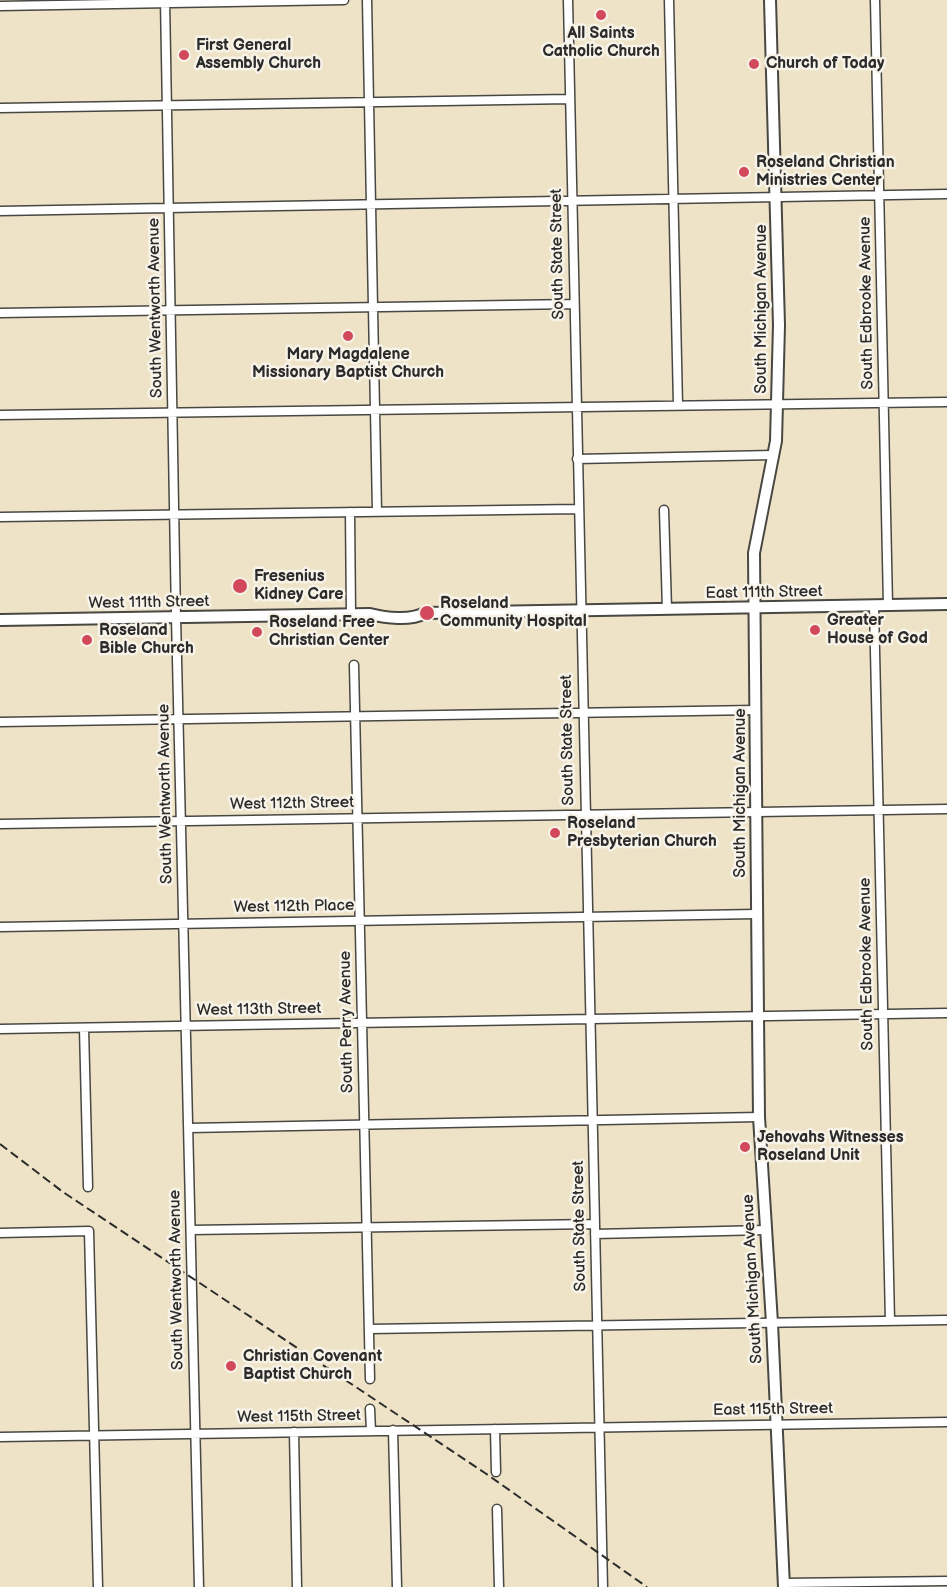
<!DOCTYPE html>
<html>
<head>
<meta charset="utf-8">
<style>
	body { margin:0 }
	canvas { display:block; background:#eee3c7 }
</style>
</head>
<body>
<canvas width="947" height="1587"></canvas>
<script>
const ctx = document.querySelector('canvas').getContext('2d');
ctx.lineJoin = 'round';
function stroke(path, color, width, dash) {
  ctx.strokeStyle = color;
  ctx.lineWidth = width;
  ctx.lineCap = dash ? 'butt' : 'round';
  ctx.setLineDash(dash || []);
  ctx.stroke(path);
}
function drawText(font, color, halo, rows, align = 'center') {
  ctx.font = font + ' "Balsamiq Sans",sans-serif';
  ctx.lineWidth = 5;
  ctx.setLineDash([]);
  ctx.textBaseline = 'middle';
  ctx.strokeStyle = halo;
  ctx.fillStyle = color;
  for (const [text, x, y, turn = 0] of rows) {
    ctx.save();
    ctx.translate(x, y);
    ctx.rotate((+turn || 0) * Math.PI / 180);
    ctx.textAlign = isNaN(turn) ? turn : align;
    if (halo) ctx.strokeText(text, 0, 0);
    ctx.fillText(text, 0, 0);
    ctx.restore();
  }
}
const minor = new Path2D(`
	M165,0L176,617L199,1587
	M367,0L377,512
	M568,0L603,1587
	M669,0L678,405
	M875,0L888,605
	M0,6L344,0
	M0,108L570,99
	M0,211L947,194
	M0,313L574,304
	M0,415L947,402
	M577,459L774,455
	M664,510L667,609
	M350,512L351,615
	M0,517L578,509
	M874,606L890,1321
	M354,665L370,1379
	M0,722L756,710
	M0,824L947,809
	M0,927L757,914
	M84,1028L88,1187
	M0,1029L947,1013
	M189,1128L759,1117
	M191,1230L595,1224
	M0,1233L89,1231L98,1587
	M595,1234L766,1230
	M369,1329L947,1320
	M370,1409L371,1431
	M495,1429L496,1472
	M393,1430L397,1587
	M294,1432L297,1587
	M0,1437L947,1422
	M497,1509L499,1587
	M784,1583L947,1581`);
const major = new Path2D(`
	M770,0L779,325L776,441L754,553L758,1016L759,1117L772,1323L784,1587
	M0,620L370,614C386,618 410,621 425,613L947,604`);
const rail = new Path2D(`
	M0,1144L63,1192L485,1473L647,1587`);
const markers = [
	[601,15,6,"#d1495b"],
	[184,55,6,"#d1495b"],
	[754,64,6,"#d1495b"],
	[744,172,6,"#d1495b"],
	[348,336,6,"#d1495b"],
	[240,586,8,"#d1495b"],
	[427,613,8,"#d1495b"],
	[815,630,6,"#d1495b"],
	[257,632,6,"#d1495b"],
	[87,640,6,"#d1495b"],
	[555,833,6,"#d1495b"],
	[745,1147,6,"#d1495b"],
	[231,1366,6,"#d1495b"]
];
const poiNames = [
	["All Saints",601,34,"center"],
	["Catholic Church",601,52,"center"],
	["First General",196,46],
	["Assembly Church",196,64],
	["Church of Today",766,64],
	["Roseland Christian",756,163],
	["Ministries Center",756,181],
	["Mary Magdalene",348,355,"center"],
	["Missionary Baptist Church",348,373,"center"],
	["Fresenius",254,577],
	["Kidney Care",254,595],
	["Roseland",440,604],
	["Community Hospital",440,622],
	["Greater",827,621],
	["House of God",827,639],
	["Roseland Free",269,623],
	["Christian Center",269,641],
	["Roseland",99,631],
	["Bible Church",99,649],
	["Roseland",567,824],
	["Presbyterian Church",567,842],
	["Jehovahs Witnesses",757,1138],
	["Roseland Unit",757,1156],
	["Christian Covenant",243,1357],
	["Baptist Church",243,1375]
];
const streetNames = [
	["South State Street",558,254,-91],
	["South Edbrooke Avenue",867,303,-91],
	["South Wentworth Avenue",156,308,-91],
	["South Michigan Avenue",762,309,-90],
	["East 111th Street",764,593,-1],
	["West 111th Street",149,603,-1],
	["South State Street",568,740,-91],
	["South Michigan Avenue",741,793,-90],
	["South Wentworth Avenue",166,794,-91],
	["West 112th Street",292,804,-1],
	["West 112th Place",294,907,-1],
	["South Edbrooke Avenue",867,964,-91],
	["West 113th Street",259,1010,-1],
	["South Perry Avenue",347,1022,-91],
	["South State Street",580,1226,-91],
	["South Michigan Avenue",753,1279,-93],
	["South Wentworth Avenue",177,1280,-91],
	["East 115th Street",773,1410,-1],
	["West 115th Street",299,1417,-1]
];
stroke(minor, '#484742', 11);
stroke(major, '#484742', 14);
stroke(minor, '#fff', 8);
stroke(major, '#fff', 10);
stroke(rail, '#2b2b2b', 2, [9, 4.5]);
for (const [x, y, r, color] of markers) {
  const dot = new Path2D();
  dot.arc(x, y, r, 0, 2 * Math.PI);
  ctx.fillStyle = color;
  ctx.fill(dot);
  stroke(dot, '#f7f3e8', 2);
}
drawText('bold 16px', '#2b2b2b', '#f7f3e8', poiNames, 'left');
drawText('16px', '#2b2b2b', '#f7f3e8', streetNames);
</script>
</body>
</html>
